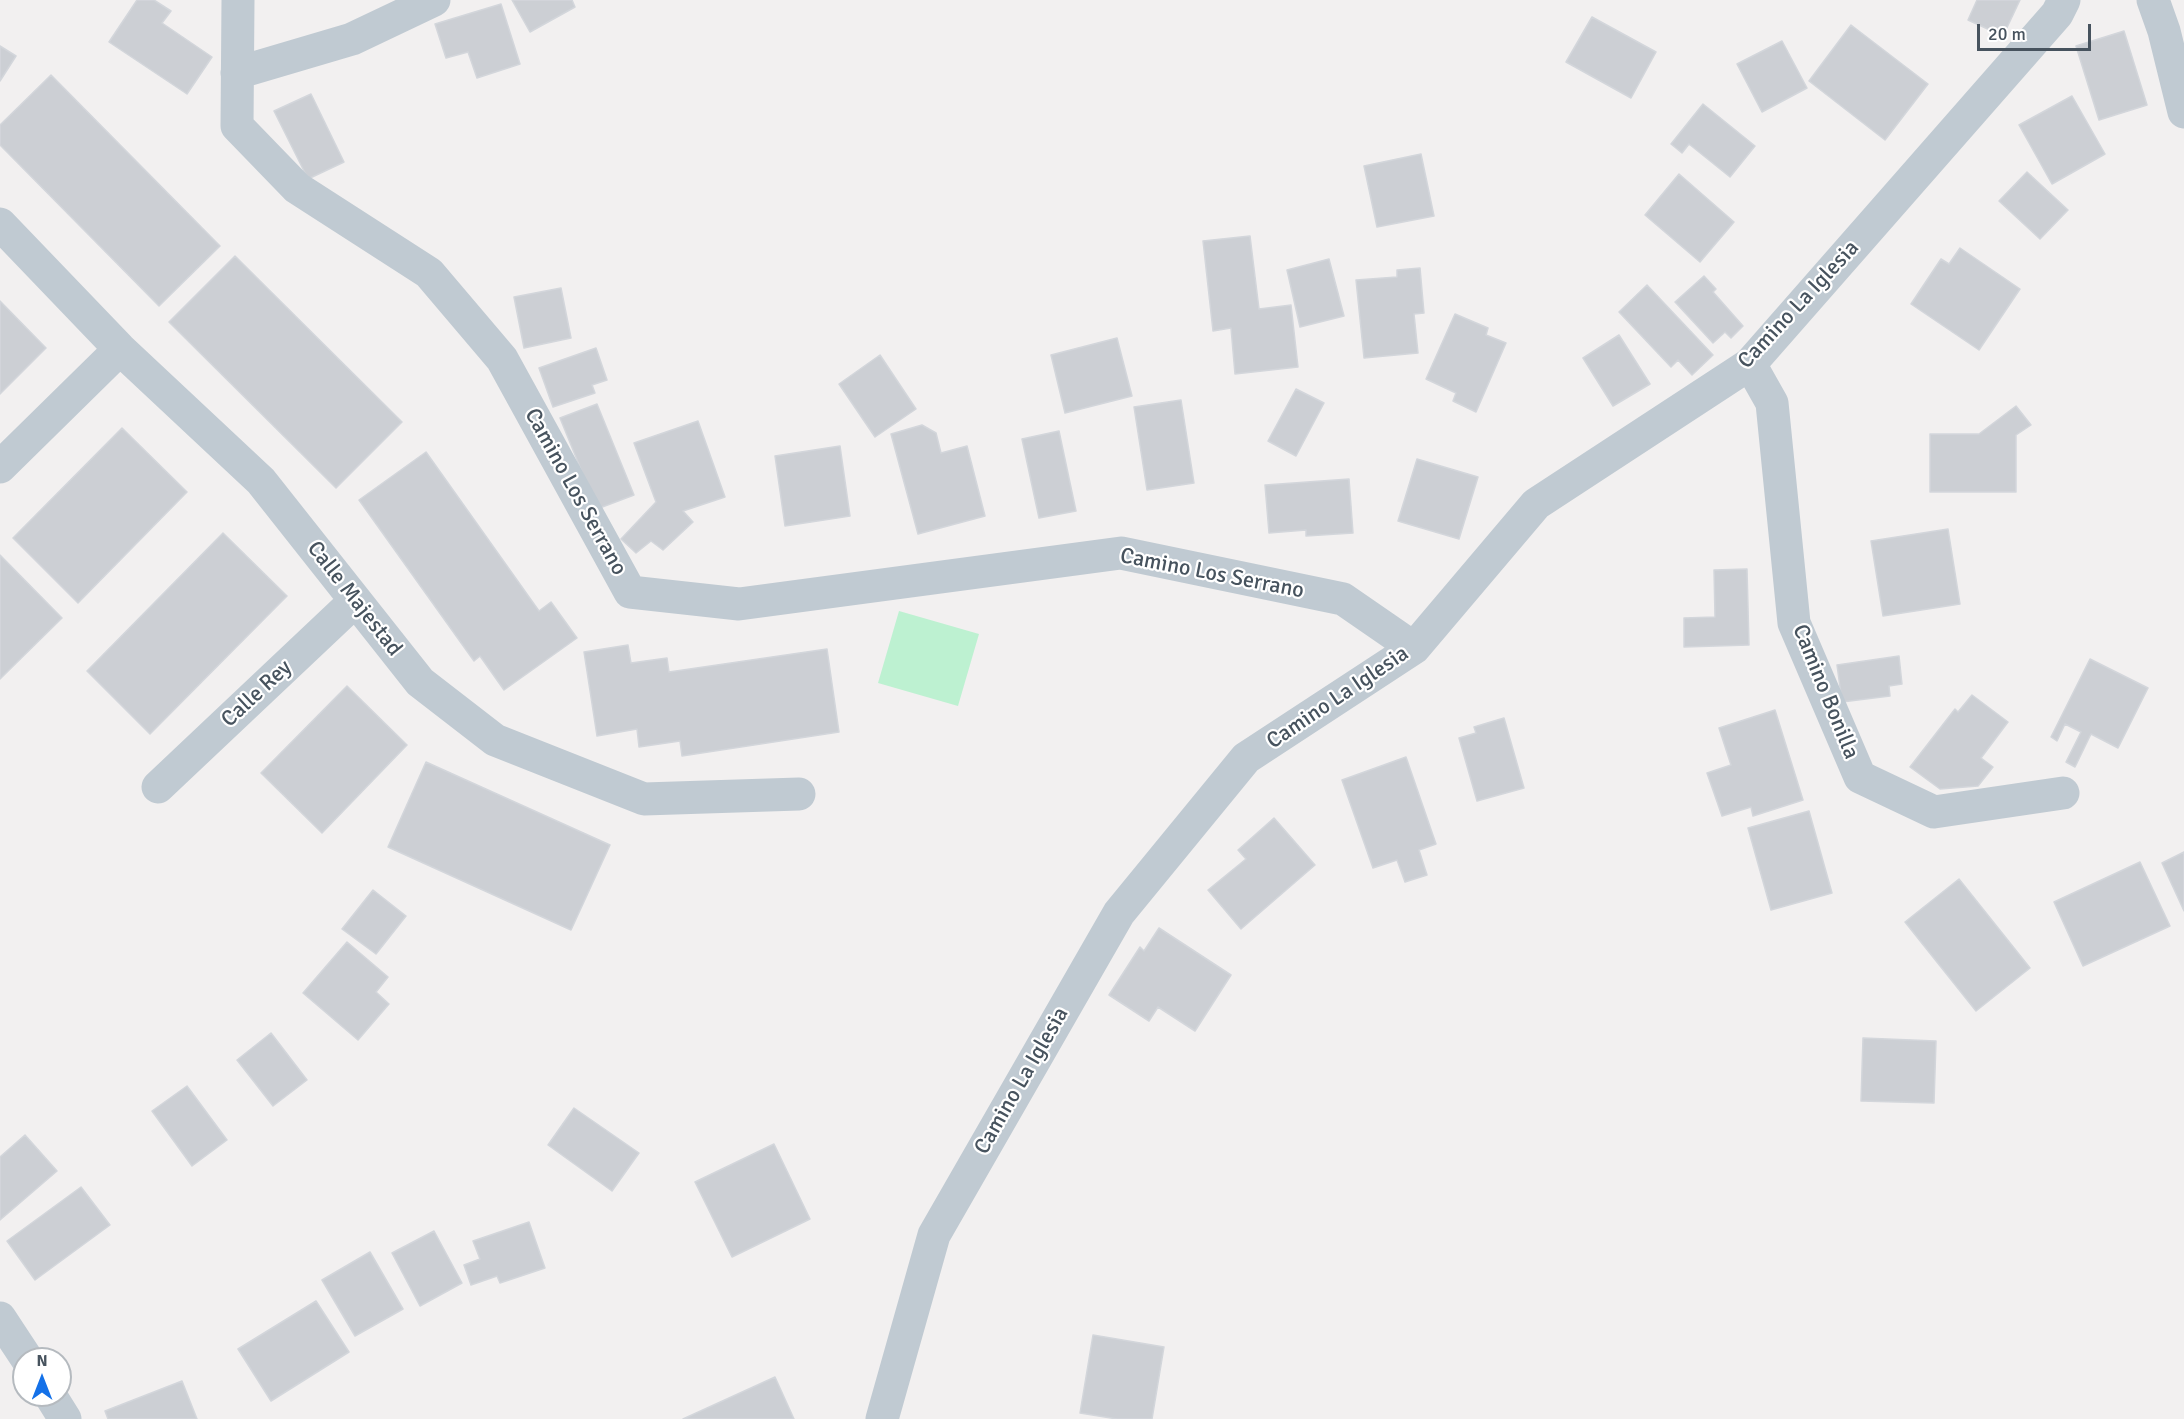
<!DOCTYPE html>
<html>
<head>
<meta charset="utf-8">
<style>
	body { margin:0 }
	#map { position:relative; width:2184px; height:1419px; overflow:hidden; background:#f2f0f0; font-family:Signika,sans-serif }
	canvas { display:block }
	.north { position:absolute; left:12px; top:1347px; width:60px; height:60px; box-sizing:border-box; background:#fff; border:2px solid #b5babf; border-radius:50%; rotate:0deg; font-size:16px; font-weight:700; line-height:24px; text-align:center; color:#47535e }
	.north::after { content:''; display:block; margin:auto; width:21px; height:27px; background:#1471e8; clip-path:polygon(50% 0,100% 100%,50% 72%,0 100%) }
	.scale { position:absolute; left:1977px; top:24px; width:114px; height:27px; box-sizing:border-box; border:3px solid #47535e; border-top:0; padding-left:8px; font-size:18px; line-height:21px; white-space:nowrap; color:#47535e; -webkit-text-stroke:4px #fff; paint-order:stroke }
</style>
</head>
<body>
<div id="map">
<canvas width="2184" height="1419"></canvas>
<div class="north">N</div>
<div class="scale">20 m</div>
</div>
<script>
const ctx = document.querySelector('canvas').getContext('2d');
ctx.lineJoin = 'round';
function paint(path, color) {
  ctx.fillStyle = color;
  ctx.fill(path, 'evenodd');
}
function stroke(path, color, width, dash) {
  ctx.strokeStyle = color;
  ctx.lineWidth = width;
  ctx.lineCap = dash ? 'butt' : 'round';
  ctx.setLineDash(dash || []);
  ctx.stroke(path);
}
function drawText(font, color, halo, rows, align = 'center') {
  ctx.font = font + ' Signika,sans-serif';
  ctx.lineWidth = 4.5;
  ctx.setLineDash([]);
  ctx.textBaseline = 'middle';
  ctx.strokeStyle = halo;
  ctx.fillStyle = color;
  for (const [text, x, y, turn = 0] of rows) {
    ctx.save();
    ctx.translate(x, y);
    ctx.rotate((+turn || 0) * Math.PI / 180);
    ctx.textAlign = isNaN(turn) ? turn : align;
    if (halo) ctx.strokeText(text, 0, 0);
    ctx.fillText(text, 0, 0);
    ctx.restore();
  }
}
const green = new Path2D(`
	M899,611L979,634L958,706L878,683Z`);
const building = new Path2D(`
	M137,0H154L171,11L162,23L212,57L187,94L109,42Z
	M512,0H572L575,7L530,32Z
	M1977,0H2020L2003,36L1968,20Z
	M501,4L520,64L477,78L468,52L446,58L435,24Z
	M1592,17L1656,52L1631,98L1566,62Z
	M1851,25L1928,84L1885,140L1809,81Z
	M2124,31L2147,105L2099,120L2076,46Z
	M1782,41L1807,88L1762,112L1737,64Z
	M0,46L16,56L0,81Z
	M51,75L220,246L159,306L0,145V125Z
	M311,94L344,162L308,179L274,111Z
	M2072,96L2105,154L2052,184L2019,125Z
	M1703,104L1755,146L1730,177L1689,144L1682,153L1671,144Z
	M1421,154L1434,216L1377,227L1364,166Z
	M2027,172L2068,210L2040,239L1999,201Z
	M1679,174L1734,222L1700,262L1645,215Z
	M1250,236L1259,309L1291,305L1298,367L1235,374L1231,328L1213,331L1203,241Z
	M1960,248L2020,289L1979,350L1911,304L1941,259L1949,264Z
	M235,256L402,422L336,488L169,322Z
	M1329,259L1344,316L1300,327L1287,270Z
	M1420,268L1424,313L1414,314L1418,353L1364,358L1356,280L1397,277V270Z
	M1704,276L1716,289L1713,292L1743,326L1731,338L1725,332L1713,343L1675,302Z
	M1647,285L1713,355L1692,375L1678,360L1671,367L1619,312Z
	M561,288L571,338L524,348L514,297Z
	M0,301L46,348L0,394Z
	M1455,314L1488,328L1486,335L1506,343L1476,412L1453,401L1456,393L1426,379Z
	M1619,335L1650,384L1613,406L1583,358Z
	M1117,338L1132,396L1065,413L1051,355Z
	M596,348L607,380L592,385L595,393L553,407L539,368Z
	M880,355L916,409L875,437L839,384Z
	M1296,389L1324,403L1296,456L1268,441Z
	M1181,400L1194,483L1147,490L1134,407Z
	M597,404L634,495L597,509L560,418Z
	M2016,406L2031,425L2016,435V492H1930V434H1979Z
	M698,421L725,497L683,511L693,522L663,550L651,541L636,553L621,539L656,502L634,443Z
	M922,425L936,433L941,453L967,446L985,516L918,534L891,434Z
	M122,428L187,492L78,603L13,538Z
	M1059,431L1076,511L1039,518L1022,439Z
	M840,446L850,516L785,526L775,456Z
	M426,452L539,611L551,602L577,638L504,690L480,656L474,661L359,500Z
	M1417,459L1478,477L1459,539L1398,521Z
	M1349,479L1353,533L1306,536V530L1269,533L1265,485Z
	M1948,529L1960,604L1883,616L1871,541Z
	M223,533L287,596L150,734L87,671Z
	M0,555L62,618L0,679Z
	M1747,569L1749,645L1684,647V618L1715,617L1714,570Z
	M628,645L631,663L667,658L669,672L827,649L839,732L682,756L680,741L639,747L637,729L597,736L584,652Z
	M1899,656L1902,684L1889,686L1890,696L1842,702L1837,665Z
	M2090,659L2148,688L2118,748L2091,734L2075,767L2066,762L2081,732L2065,724L2057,741L2051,737Z
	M347,686L407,745L322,833L261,773Z
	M1972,695L2008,722L1981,758L1993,767L1978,786L1940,789L1910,767L1955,709L1958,712Z
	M1775,710L1803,800L1753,816L1751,807L1722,816L1707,773L1731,765L1719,728Z
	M1504,718L1524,788L1477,801L1459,738L1476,733L1474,727Z
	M1406,757L1436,844L1419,850L1427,875L1405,882L1397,860L1373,868L1342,780Z
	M426,762L610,845L571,930L388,847Z
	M1809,811L1832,893L1771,910L1748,828Z
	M1274,818L1315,865L1241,929L1208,890L1246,859L1238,850Z
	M2184,852V911L2162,863Z
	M2140,862L2170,926L2083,966L2054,902Z
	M1959,879L2030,968L1976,1011L1905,922Z
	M373,890L406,916L376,954L342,929Z
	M1159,928L1231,975L1195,1031L1158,1007L1149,1021L1109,995L1140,947L1144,951Z
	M347,942L388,977L376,992L389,1004L358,1040L303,993Z
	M271,1033L307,1080L273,1106L237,1060Z
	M1863,1038L1936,1041L1934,1103L1861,1101Z
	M187,1086L227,1140L192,1166L152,1111Z
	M574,1108L639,1153L612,1191L548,1145Z
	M25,1135L57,1171L0,1220V1157Z
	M774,1144L810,1219L732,1257L695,1182Z
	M81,1187L110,1225L35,1280L7,1241Z
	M529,1222L545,1268L500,1283L497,1276L471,1285L464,1265L480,1259L473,1241Z
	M434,1231L462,1283L420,1306L392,1253Z
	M370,1252L403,1309L355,1336L322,1280Z
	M316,1301L349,1352L271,1401L238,1349Z
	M1093,1335L1164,1347L1152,1419H1117L1080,1413Z
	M775,1377L794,1419H683Z
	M182,1381L197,1419H108L105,1411Z`);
const minor = new Path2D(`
	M238,0L237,126L297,188L429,273L502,359L630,592L739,604L1121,553L1343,599L1414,648
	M2153,0L2164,31L2184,112
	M237,73L352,39L434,0
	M0,224L120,349L261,481L420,682L495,740L644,799L799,794
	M1750,364L1772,403L1794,623L1860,777L1934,812L2063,793
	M0,467L120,349
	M158,787L355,601
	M0,1318L27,1359
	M50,1395L65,1419
	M882,1419L934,1235L1119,913L1246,758L1414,648L1536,504L1750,364L2057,14L2064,0`);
const streetNames = [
	["Camino La Iglesia",1799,305,-47],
	["Camino Los Serrano",575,492,61],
	["Camino Los Serrano",1212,574,11],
	["Calle Majestad",354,599,52],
	["Camino Bonilla",1825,692,68],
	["Calle Rey",257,694,-43],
	["Camino La Iglesia",1338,698,-34],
	["Camino La Iglesia",1022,1081,-60]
];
paint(green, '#bdf1d1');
paint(building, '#cccfd4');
stroke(building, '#d3d6db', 1.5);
stroke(minor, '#c0cad2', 33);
drawText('22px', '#47535e', '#fff', streetNames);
</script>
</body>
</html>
